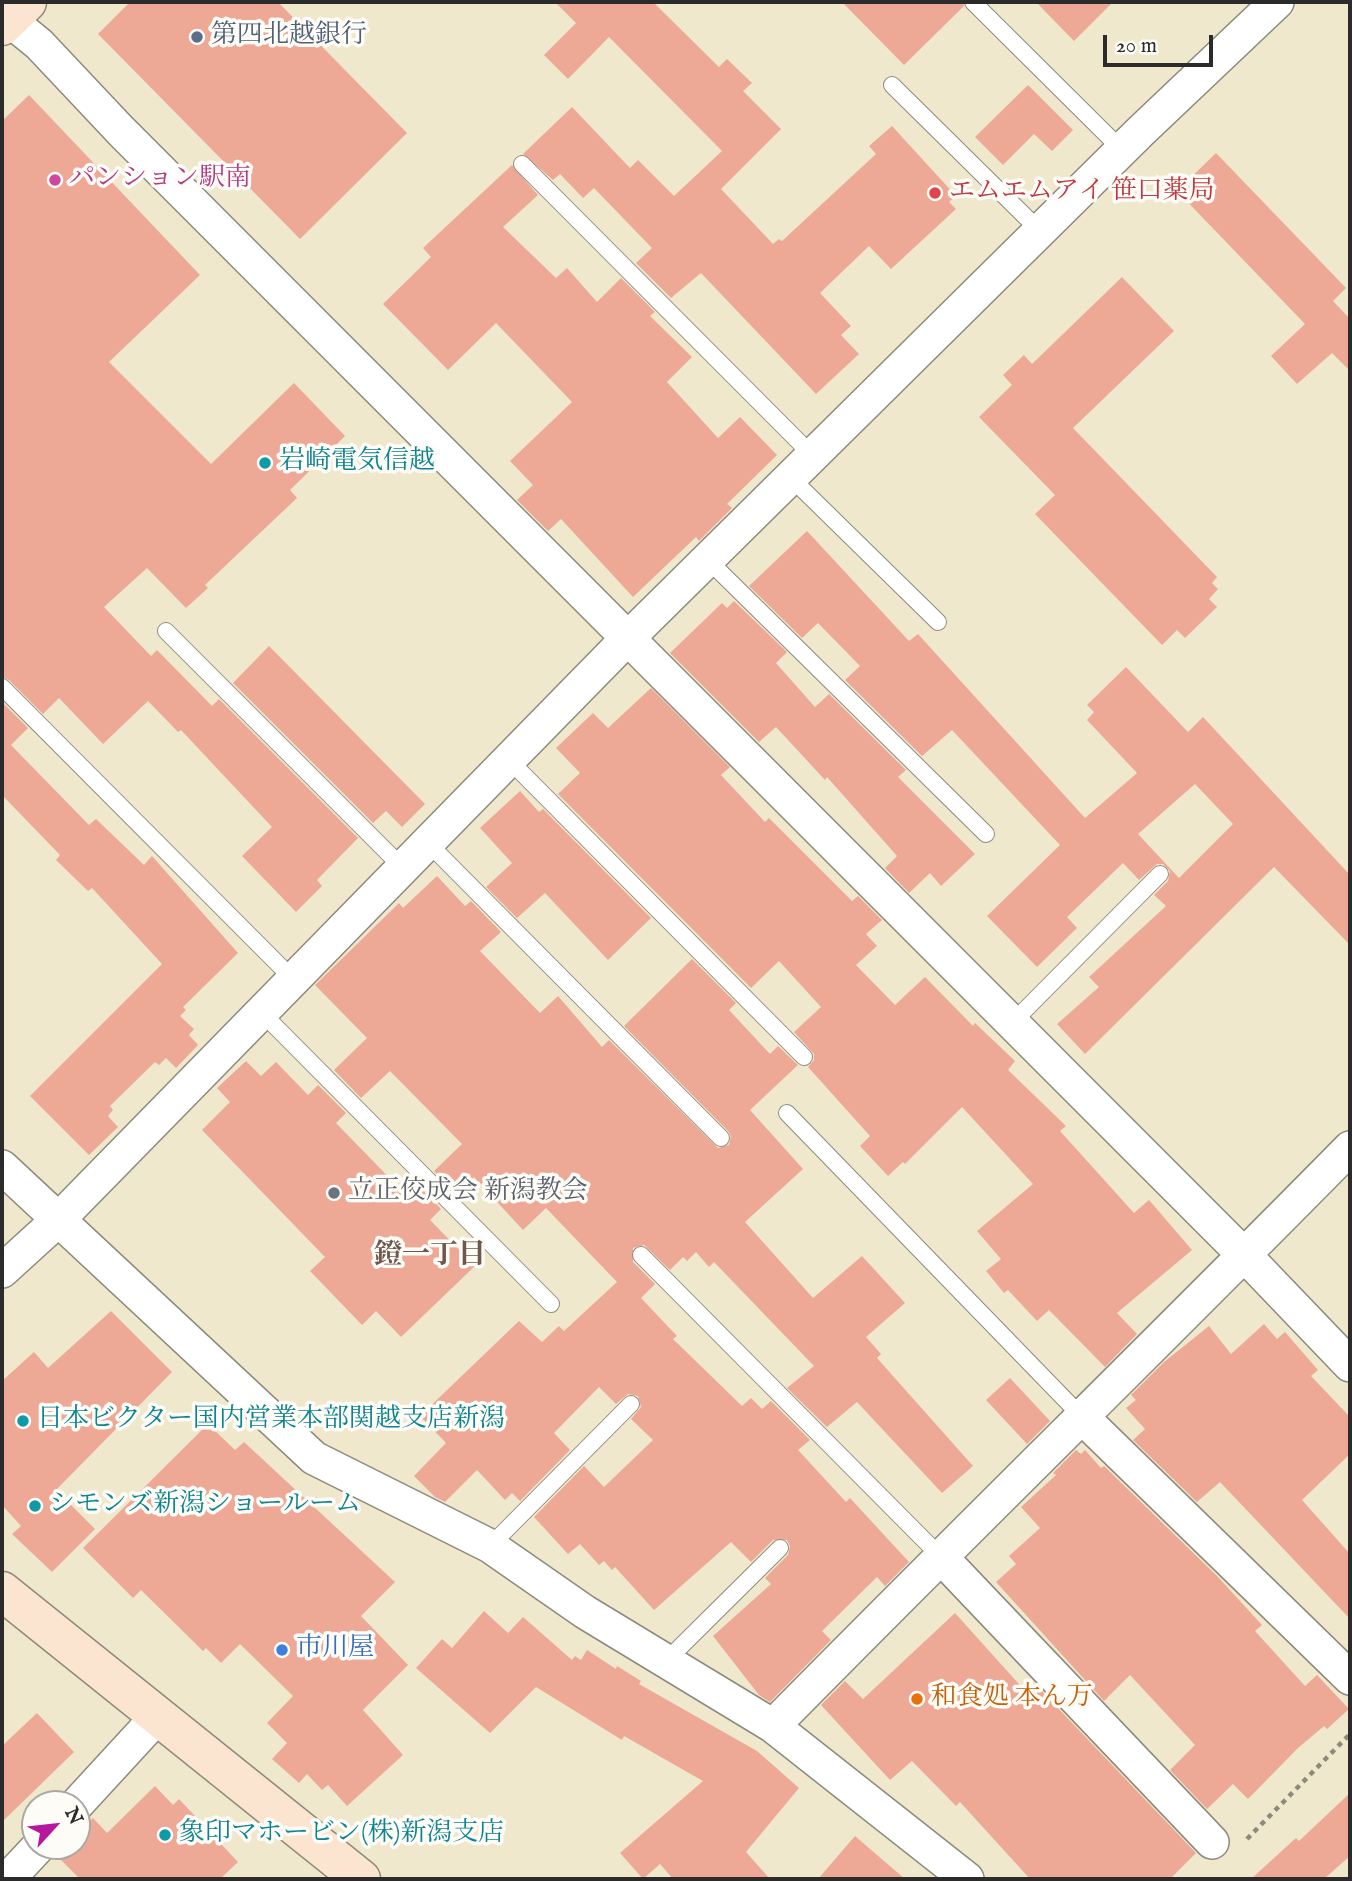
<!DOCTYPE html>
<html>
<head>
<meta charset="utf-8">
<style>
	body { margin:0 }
	#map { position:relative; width:1352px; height:1881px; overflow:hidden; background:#efe8cd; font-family:"IM FELL English",serif }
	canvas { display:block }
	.frame { position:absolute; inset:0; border:4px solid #2b2b2b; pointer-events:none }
	.north { position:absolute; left:21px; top:1790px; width:70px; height:70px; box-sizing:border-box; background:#fdfcf7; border:2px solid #a9a8a5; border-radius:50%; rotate:63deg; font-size:19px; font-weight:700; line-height:28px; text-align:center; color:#2b2b2b }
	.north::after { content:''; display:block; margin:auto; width:24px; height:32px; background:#b5179e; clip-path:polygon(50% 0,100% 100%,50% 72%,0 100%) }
	.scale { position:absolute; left:1103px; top:35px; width:110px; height:32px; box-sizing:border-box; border:4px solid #2b2b2b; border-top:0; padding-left:9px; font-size:21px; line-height:24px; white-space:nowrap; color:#2b2b2b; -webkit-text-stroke:5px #fdfcf7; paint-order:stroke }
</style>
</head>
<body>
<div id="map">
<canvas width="1352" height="1881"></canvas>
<div class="frame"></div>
<div class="north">N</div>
<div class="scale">20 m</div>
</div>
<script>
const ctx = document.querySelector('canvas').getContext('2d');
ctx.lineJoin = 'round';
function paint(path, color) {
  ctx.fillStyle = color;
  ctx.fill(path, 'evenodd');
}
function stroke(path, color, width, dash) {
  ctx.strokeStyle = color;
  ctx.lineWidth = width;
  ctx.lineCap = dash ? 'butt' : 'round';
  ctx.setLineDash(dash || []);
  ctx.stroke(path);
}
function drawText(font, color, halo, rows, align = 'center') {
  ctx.font = font + ' "IM FELL English","Noto Serif JP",serif';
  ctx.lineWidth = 7;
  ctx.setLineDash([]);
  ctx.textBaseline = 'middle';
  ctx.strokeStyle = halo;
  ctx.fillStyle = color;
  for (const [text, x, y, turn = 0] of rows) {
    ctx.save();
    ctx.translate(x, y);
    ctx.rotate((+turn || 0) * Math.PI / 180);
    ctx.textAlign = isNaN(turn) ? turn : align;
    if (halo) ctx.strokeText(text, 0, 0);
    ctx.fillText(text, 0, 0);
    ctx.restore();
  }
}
const building = new Path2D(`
	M130,2H278L407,133L300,239L98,34Z
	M555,2H653L719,67L727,59L752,83L743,91L781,129L721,189L773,244L779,239L782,241L876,154L869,146L892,126L956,196L949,202L956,209L891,269L869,246L820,293L851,326L841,335L859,354L816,394L701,273L671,298L636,263L652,248L594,188L583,198L560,174L553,180L523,154L572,107L630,168L638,160L674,196L722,151L609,37L568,79L544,55L576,23Z
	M842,2H963L964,6L904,65Z
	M1036,2H1113L1074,41Z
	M1028,85L1073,130L1052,151L1034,134L1003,165L975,137Z
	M29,95L200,275L109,362L211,464L294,383L345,436L290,490L297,498L205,585L208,588L186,608L147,568L104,607L151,656L157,650L212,706L219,699L358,838L317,880L322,886L296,912L242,856L272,827L181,730L178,732L148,701L103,744L59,698L43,714L9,680L2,677V121Z
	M1216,153L1346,288L1333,301L1350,319V371L1332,353L1297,384L1271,356L1305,324L1177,191Z
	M512,165L538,195L503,227L556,278L567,268L597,302L621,278L655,312L650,316L692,357L667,382L718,438L740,417L777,455L727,504L732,508L699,541L696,537L633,597L561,519L548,531L517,500L533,485L510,461L572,402L496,323L448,370L383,304L431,257L423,248Z
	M1122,277L1174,331L1073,428L1217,577L1212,583L1218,589L1209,599L1217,607L1185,638L1177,630L1162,645L1035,514L1055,495L979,417L1012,385L1003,375L1024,355L1032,364Z
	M807,531L909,641L918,634L1085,818L1137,773L1087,720L1094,712L1087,705L1126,667L1188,732L1203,717L1350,875V945L1274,867L1085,1054L1057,1024L1099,987L1089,977L1166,906L1154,895L1168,881L1170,871L1163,864H1157L1139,880L1123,863L1067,917L1077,928L1037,967L987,916L1060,845L952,730L922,756L845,680L860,666L818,623L802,638L749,586ZM1195,784L1233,824L1179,878L1138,834Z
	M734,601L787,652L776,663L815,707L829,694L906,770L898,777L975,854L941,886L930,873L909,893L885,868L897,856L827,777L825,780L776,727L759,742L670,653L722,603L727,608Z
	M269,646L425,804L402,827L386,811L373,823L233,683Z
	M651,688L730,767L721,775L765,822L769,818L852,901L858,896L882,920L866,934L877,946L856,965L895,1005L925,977L973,1026L975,1023L1015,1061L1008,1070L1066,1126L1060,1131L1134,1213L1149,1200L1192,1250L1117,1313L1137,1334L1105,1367L1049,1310L1037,1321L1008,1290L1004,1293L986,1271L1001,1259L977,1231L1033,1184L962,1107L905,1164L903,1162L888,1176L860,1146L870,1136L808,1067L814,1060V1054L794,1032L821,1007L779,961L751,988L558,794L580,773L556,748L593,713L608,728Z
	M2,702L28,728L11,745L89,825L96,819L144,865L152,856L238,953L183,1007L186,1010L180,1016L194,1029L189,1035L198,1045L176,1068L166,1058L159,1065L155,1062L110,1106L113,1110L108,1116L118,1127L89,1155L30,1096L162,964L92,888L88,891L56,860L60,855L2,795Z
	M520,791L539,812L543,809L651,918L608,960L545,893L517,918L486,887L512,863L480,828Z
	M437,876L465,906L471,901L501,932L480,951L540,1013L558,996L602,1047L609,1040L718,1148L729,1145L731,1136L728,1131L624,1026L692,959L736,1003L729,1010L770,1054L778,1046L798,1065L750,1110L803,1169L745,1222L813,1298L862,1256L905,1303L866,1337L881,1354L877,1358L973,1466L942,1493L857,1402L827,1427L787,1388L814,1366L714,1262L709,1267L696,1252L687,1261L683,1257L670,1270L644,1245L633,1248V1262L655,1284L641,1298L677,1336L673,1339L742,1406L751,1398L762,1409L771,1401L810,1440L798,1450L846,1502L850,1498L909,1562L885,1586L877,1577L822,1631L831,1640L770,1702L759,1695L713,1636L771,1584L765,1578L788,1555L790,1546L787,1540H773L751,1562L731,1542L654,1610L615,1567L612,1570L604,1561L599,1565L580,1544L568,1554L534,1517L584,1466L604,1487L653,1440L631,1419L641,1407L638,1396L628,1394L616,1404L599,1387L554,1433L570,1450L520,1501L512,1493L505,1500L477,1470L445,1502L435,1497L414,1476L446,1443L420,1416L519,1321L542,1342L559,1326L564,1331L617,1282L546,1208L523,1230L474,1177L457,1194L434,1171L462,1144L390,1071L361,1098L334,1070L367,1038L315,985L399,903L403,908Z
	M246,1061L261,1076L276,1062L308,1095L318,1085L346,1113L336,1123L408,1197L419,1186L441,1209L430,1220L475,1266L401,1337L376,1311L362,1325L310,1271L325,1257L202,1130L230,1102L217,1088Z
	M111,1311L172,1372L56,1490L95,1529L52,1572L12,1534L21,1526L2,1505V1381L34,1352L48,1368Z
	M1264,1324L1277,1339L1285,1332L1318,1370L1311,1376L1350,1417V1454L1302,1500L1350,1554V1619L1220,1482L1197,1502L1133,1440L1145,1429L1126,1408L1136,1400L1131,1395L1164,1362L1209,1326L1231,1354Z
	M1010,1378L1050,1421L1027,1444L986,1400Z
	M208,1424L235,1450L244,1442L395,1582L361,1616L408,1665L363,1710L403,1755L347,1806L328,1785L322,1790L307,1774L299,1783L272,1759L287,1743L267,1723L293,1696L240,1644L221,1663L206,1648L203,1651L141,1590L133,1598L83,1548Z
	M1076,1450L1081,1454L1085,1450L1101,1468L1104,1466L1217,1576L1262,1625L1255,1631L1305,1686L1317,1675L1349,1709L1327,1729L1324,1726L1298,1748L1248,1799L1233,1784L1207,1809L1170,1770L1195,1745L1130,1675L1104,1701L996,1582L1016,1564L1009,1556L1040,1528L1021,1507L1056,1475L1053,1473Z
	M484,1611L508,1633L523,1617L572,1660L575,1656L581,1660L587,1650L616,1669L617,1666L641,1681L639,1684L757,1751L799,1788L746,1852L770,1879H673L660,1864L643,1879L620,1853L703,1781L624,1736L622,1740L536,1687L490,1733L416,1668L442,1639L452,1648Z
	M955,1613L1027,1693L1036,1685L1196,1853L1170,1879H1030L960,1802L956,1806L912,1761L890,1780L821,1705L845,1681L863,1699Z
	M37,1713L74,1752L2,1822V1746Z
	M155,1786L173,1805L179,1799L238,1862L220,1879H80L56,1855L65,1846H77V1834L93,1818L107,1833Z
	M1350,1793V1856L1324,1879H1251L1296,1838L1299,1841Z
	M855,1836L905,1879H818Z`);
const path = new Path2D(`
	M1247,1839L1350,1734`);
const lane = new Path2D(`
	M973,2L1122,150
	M892,85L1041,232
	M522,164L812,455
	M789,476L938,622
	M707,559L986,834
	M166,631L403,868
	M2,687L294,980
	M509,760L804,1057
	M428,843L721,1138
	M261,1012L551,1304
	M1011,1024L1160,874
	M787,1113L1083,1418
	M641,1255L940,1556
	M490,1546L631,1404
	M665,1662L780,1548`);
const street = new Path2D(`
	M2,14L39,44L121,131L1257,1268L1350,1365
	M2,1167L314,1458L490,1546L585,1612L773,1726L967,1879
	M2,1271L58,1220L626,640L1141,131L1277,2
	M1083,1418L1350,1678
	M940,1556L1212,1842
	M773,1726C964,1532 1159,1342 1350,1148
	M77,1804L158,1716
	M8,1879L39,1846`);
const secondary = new Path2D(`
	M2,26L27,2
	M2,1591L361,1879`);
const markers = [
	[197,37,7,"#5c6f8a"],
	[55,180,7,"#d1479c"],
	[935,193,7,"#e0444e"],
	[265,463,7,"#0f9aa8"],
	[334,1193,7,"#6b7280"],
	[23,1421,7,"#0f9aa8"],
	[35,1506,7,"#0f9aa8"],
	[282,1650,7,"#3f7fe0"],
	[917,1699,7,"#e8710a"],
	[165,1835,7,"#0f9aa8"]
];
const serviceNames = [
	["第四北越銀行",211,37]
];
const hotelNames = [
	["パンション駅南",69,180]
];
const healthNames = [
	["エムエムアイ 笹口薬局",949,193]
];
const cultureNames = [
	["岩崎電気信越",279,463],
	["日本ビクター国内営業本部関越支店新潟",37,1421],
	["シモンズ新潟ショールーム",49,1506],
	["象印マホービン(株)新潟支店",179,1835]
];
const worshipNames = [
	["立正佼成会 新潟教会",348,1193]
];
const shopNames = [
	["市川屋",296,1650]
];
const foodNames = [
	["和食処 本ん万",931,1699]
];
const neighbourhoodNames = [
	["鐙一丁目",430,1257]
];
paint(building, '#eda996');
stroke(lane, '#8d8a7c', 18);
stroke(street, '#8d8a7c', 36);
stroke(secondary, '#8d8a7c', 41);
stroke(path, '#8d8a7c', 4.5, [5, 5]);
stroke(lane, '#fff', 16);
stroke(street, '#fff', 33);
stroke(secondary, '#fce5d0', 38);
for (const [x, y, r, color] of markers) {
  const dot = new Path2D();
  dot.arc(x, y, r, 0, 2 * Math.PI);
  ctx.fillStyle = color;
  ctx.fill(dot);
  stroke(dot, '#fdfcf7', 2.5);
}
drawText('26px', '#4e5e75', '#fdfcf7', serviceNames, 'left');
drawText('26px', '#b23c85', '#fdfcf7', hotelNames, 'left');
drawText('26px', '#be3a42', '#fdfcf7', healthNames, 'left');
drawText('26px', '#0d838f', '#fdfcf7', cultureNames, 'left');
drawText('26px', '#5b616d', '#fdfcf7', worshipNames, 'left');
drawText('26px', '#366cbe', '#fdfcf7', shopNames, 'left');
drawText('26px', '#c56008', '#fdfcf7', foodNames, 'left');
drawText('bold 28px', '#6f5750', '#fdfcf7', neighbourhoodNames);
</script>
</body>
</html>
